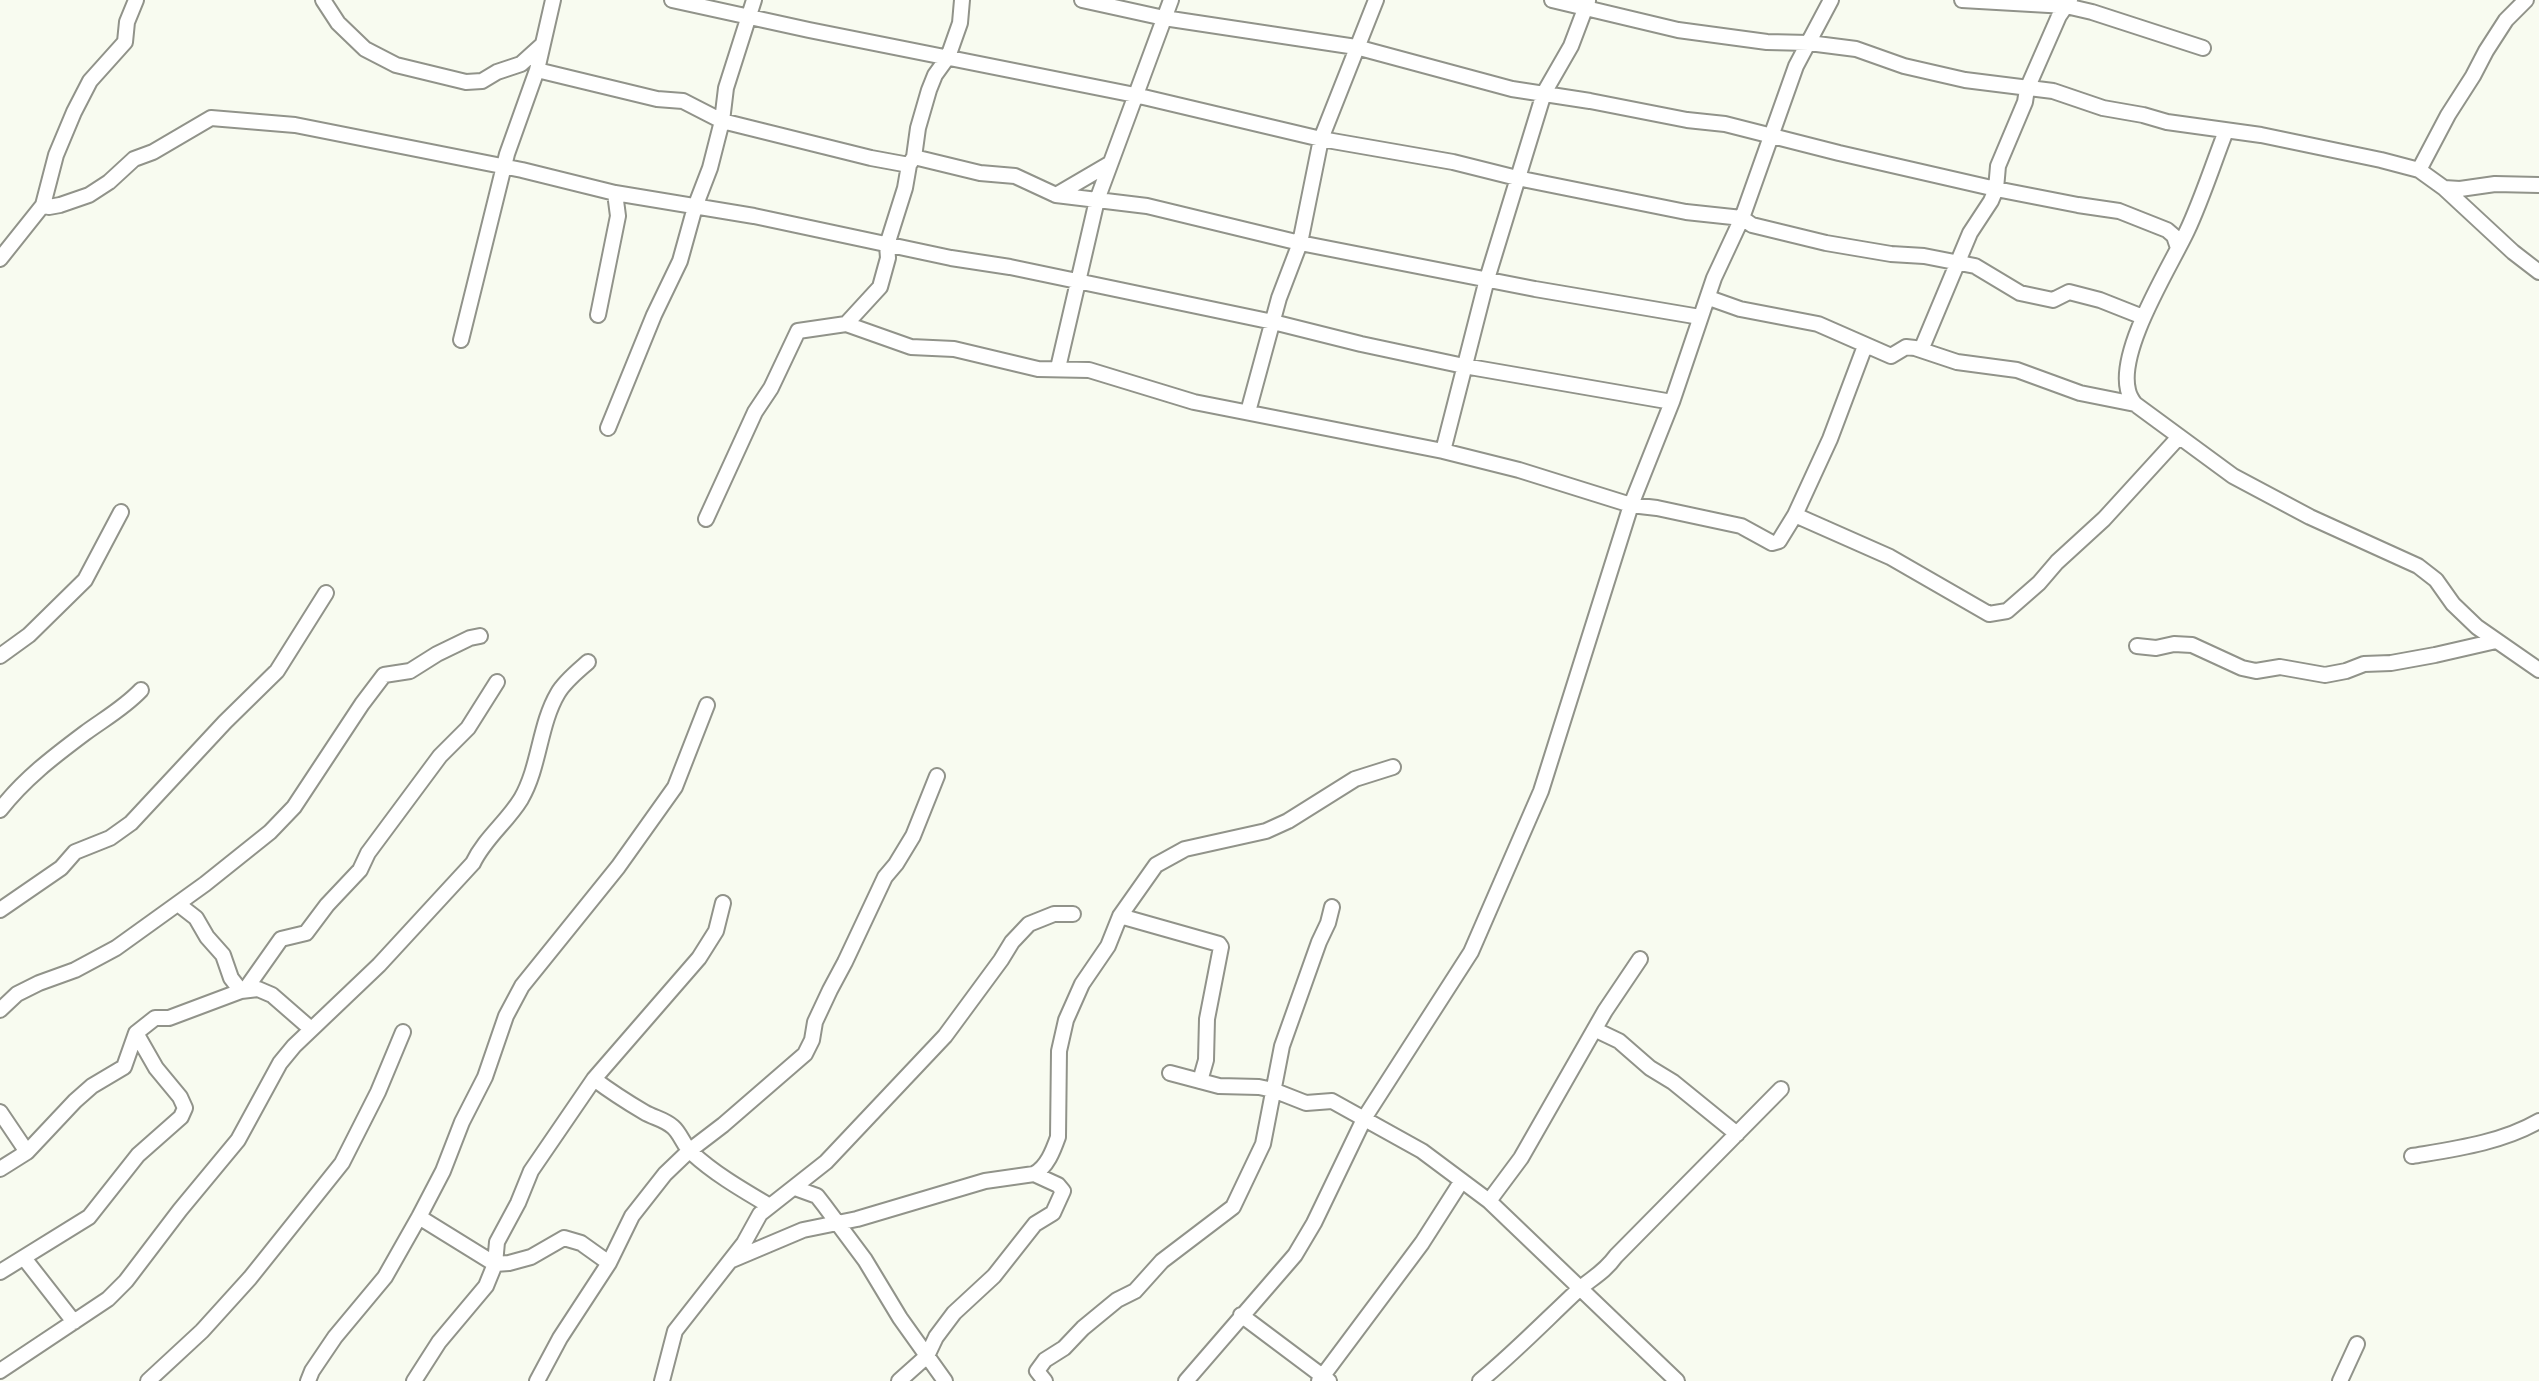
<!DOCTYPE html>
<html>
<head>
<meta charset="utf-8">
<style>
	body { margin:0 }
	canvas { display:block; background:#f8fbf0 }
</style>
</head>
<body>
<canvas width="2539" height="1381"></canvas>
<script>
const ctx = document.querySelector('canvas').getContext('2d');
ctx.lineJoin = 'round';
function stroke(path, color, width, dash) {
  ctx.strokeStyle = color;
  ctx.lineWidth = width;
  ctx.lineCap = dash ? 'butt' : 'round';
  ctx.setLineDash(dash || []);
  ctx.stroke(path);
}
const minor = new Path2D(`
	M323,0L338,23L365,49L396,65L466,82L482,81L497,72L521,64L542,45
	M672,0L809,30L1135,95L1321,139L1453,162L1517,178L1686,212L1742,218L1752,225L1826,243L1891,254L1924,256L1975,266L2020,293L2053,300L2069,292L2100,300L2143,317
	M1082,0L1164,18L1356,47L1512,89L1590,101L1687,120L1725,124L1839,153L1996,189L2078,205L2119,211L2167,230L2174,236L2178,248
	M1552,0L1678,30L1767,42L1809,43L1856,49L1904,66L1965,80L2053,91L2103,108L2143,115L2167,122L2261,135L2381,160L2419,170L2444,188L2513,252L2539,272
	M1962,0L2066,6L2092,12L2203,48
	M537,70L657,99L683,101L722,121L871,158L909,165
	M2226,131C2213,164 2202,199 2187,231C2169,269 2118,349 2128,390C2129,395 2132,400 2135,404L2233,476L2310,517L2418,566L2436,580L2453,604L2477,627L2539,670
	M914,157L980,173L1015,176L1056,195L1147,206L1300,243L1535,289L1700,317
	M2419,170L2448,115L2473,76L2486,51L2506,20L2526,0
	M2444,188L2460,189L2495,184L2539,185
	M1056,195L1109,164
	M43,205L49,207L60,205L89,195L109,182L134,159L153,152L211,118L295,125L522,170L615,193L754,216L951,258L1010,267L1273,322L1361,344L1464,366L1672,402
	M0,259L43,205L56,155L74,112L90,81L125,42L127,22L136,0
	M1709,298L1740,309L1818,324L1891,356L1906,347L1915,348L1957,362L2017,370L2080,393L2135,404
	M598,315L618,216L615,193
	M846,324L911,347L954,349L1038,369L1089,370L1194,402L1443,451L1519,470L1631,505L1657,508L1741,526L1772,543L1779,541L1795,515L1830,439L1865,346
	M461,340L507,154L537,70L553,0
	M1921,350L1970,233L1991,201L1996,189L1998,166L2025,102L2027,89L2059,16L2070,0
	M1058,368L1097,200L1171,0
	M1248,412L1279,298L1300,243L1321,139L1376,0
	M608,428L654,315L680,261L695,207L710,168L722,121L726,88L754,0
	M1443,451L1487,279L1544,93L1571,46L1588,1
	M1795,515L1890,557L1989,614L2007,611L2039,583L2057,562L2104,519L2178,438
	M706,519L755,412L771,388L798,331L846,324L880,287L888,258L887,245L905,188L909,165L914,157L918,128L929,90L935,75L948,57L960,23L962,0
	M2137,646L2156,648L2174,644L2192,645L2242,668L2256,671L2280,667L2325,675L2346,671L2364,664L2391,663L2435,655L2496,641
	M0,656L29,635L85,580L121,512
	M0,810C24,779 53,757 85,733C104,719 124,708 141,690
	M178,904L196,918L207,937L223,955L231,978L241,991
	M0,910L61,868L75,852L110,838L131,823L225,722L277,671L326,593
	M1120,916L1219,944L1221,947L1207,1019L1206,1060L1200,1081
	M245,990L281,939L306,933L327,905L360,870L368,853L440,756L468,728L497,682
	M0,1010L17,994L39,983L75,970L116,948L205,884L270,832L294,807L362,704L384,675L410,671L437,654L470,638L480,636
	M1596,1030L1619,1041L1650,1068L1673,1082L1737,1134
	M1170,1073L1219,1086L1259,1087L1273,1090L1306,1103L1332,1101L1422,1151L1489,1201L1677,1381
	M594,1079C610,1091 627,1102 644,1112C654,1118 664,1119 673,1127C681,1134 683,1145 692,1153C715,1174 741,1189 768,1205
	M0,1112L27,1152
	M2412,1156C2454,1149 2501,1143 2539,1121
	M0,1169L27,1152L75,1101L92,1086L124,1067L136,1033L155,1018H169L241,991L258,989L272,995L311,1029
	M1034,1174C1047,1167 1053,1151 1058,1137L1059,1051L1066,1020L1082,984L1108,946L1120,916L1156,865L1185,849L1266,831L1288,821L1355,779L1393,767
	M795,1188L817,1196L824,1205L865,1260L900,1318L945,1381
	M1489,1201L1521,1158L1605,1011L1640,959
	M419,1217L495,1264L509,1263L531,1257L564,1238L581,1243L609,1263L632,1216L665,1174L689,1151L723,1125L805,1054L812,1040L815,1022L830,990L845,962L885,877L896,864L913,836L937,776
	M24,1258L74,1322
	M732,1260L803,1230L857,1219L985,1181L1034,1174L1058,1185L1063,1191L1053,1213L1035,1224L994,1276L954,1313L936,1337L927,1356L899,1381
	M0,1272L89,1217L138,1155L181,1117L185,1108L180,1097L156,1068L136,1033
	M1241,1315L1329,1381
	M0,1371L108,1299L126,1281L180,1210L238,1140L280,1063L294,1046L379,965L473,863C485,838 507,822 521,799C540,766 539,725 558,693C565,681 578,671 588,662
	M148,1381L202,1331L250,1278L342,1163L378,1092L403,1032
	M308,1381L312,1371L335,1337L385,1277L419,1217L443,1171L462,1122L485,1077L506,1016L522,986L618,867L675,787L707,705
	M414,1381L439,1342L486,1286L495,1264L497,1242L518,1203L531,1171L594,1079L699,958L716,931L723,903
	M537,1381L560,1338L609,1263
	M662,1381L675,1331L744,1243L760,1214L826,1162L945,1036L1001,960L1012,942L1029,924L1054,914H1073
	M1045,1381L1037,1371L1045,1360L1064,1348L1083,1328L1117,1300L1135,1291L1162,1261L1233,1207L1263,1144L1282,1046L1319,942L1328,923L1332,907
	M1186,1381L1295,1255L1314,1223L1365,1117L1471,952L1541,791L1631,505L1672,402L1714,278L1742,218L1796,66L1831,0
	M1319,1381L1422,1243L1461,1182
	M1480,1381C1514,1353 1544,1322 1576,1292C1591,1278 1603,1274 1616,1256L1781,1089
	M2340,1381L2357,1344`);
stroke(minor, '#91938a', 18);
stroke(minor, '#fff', 14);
</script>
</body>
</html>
